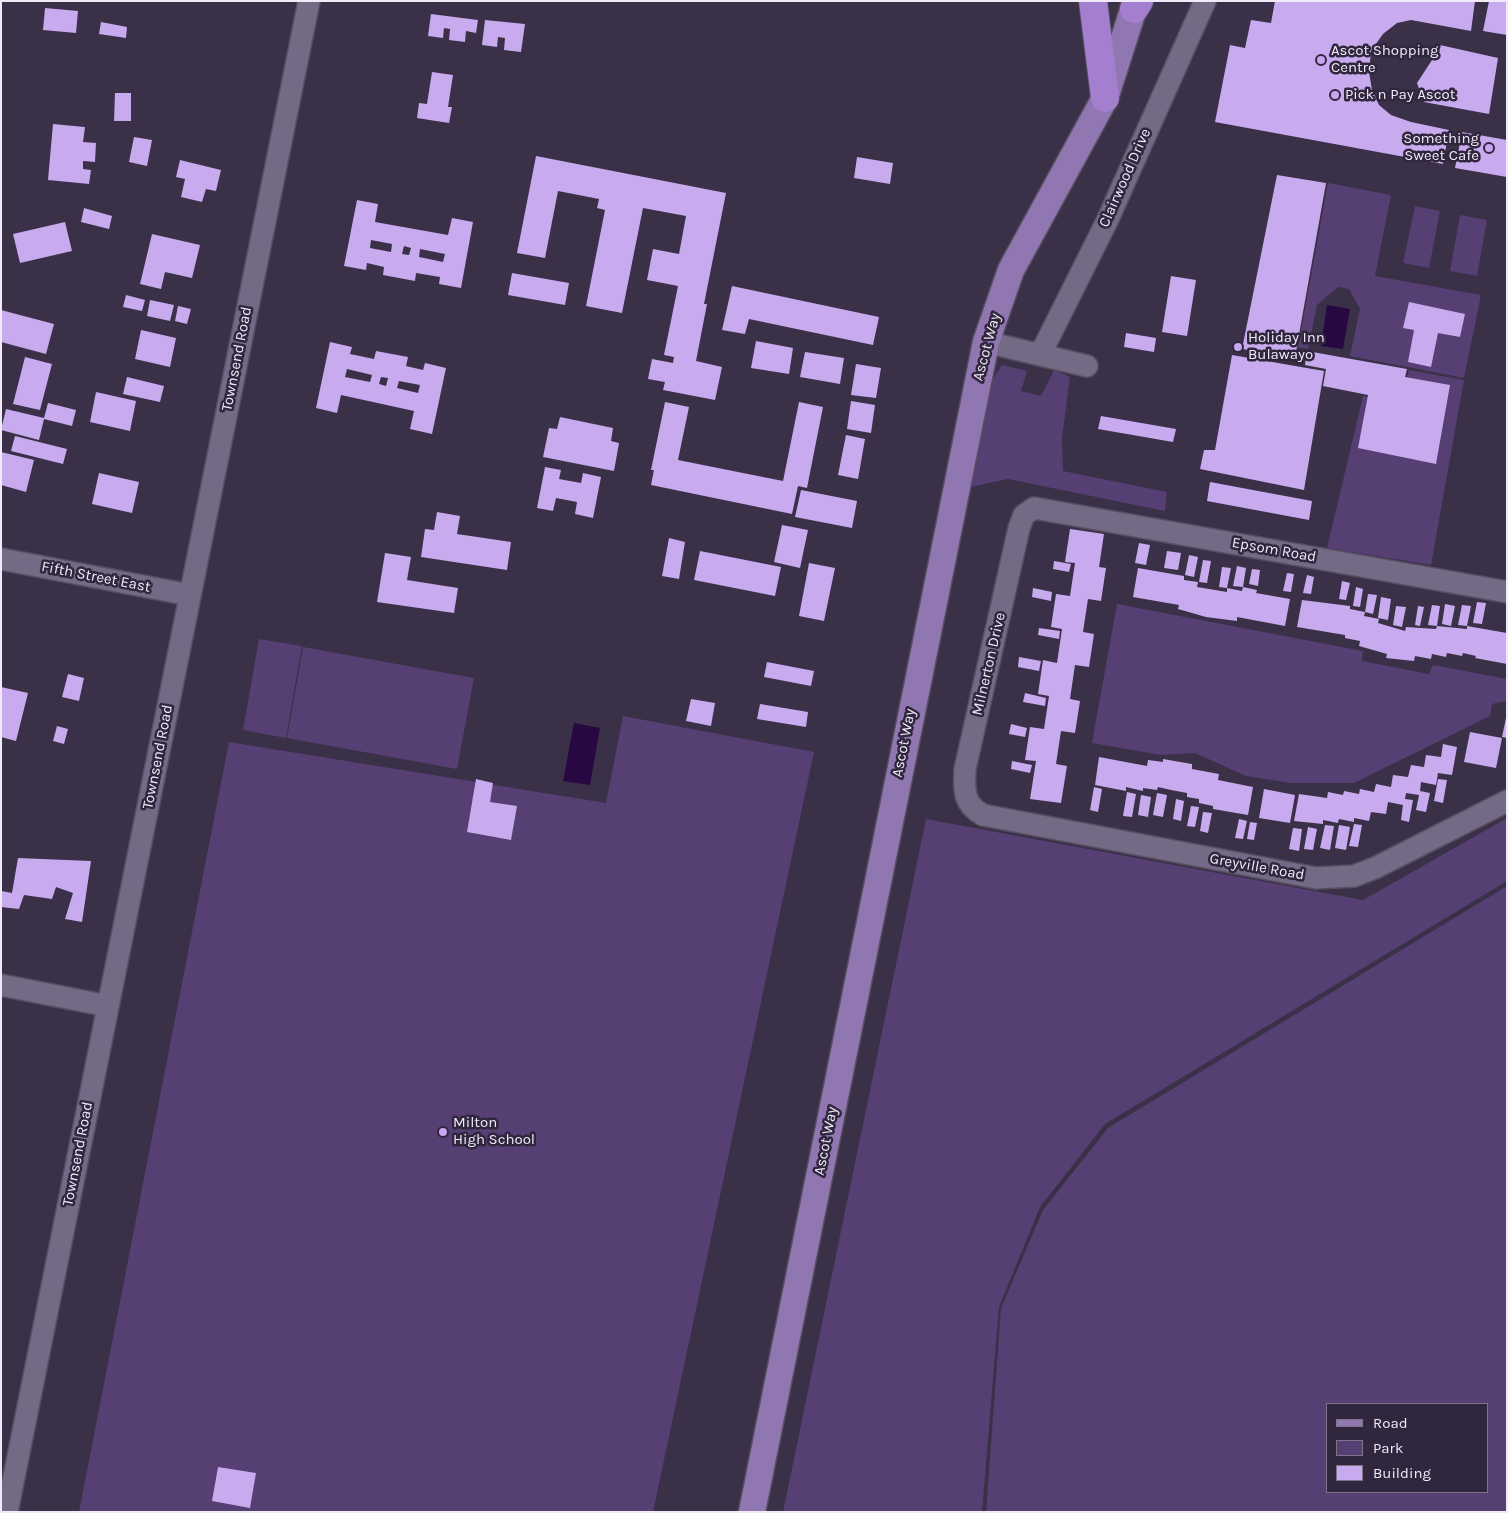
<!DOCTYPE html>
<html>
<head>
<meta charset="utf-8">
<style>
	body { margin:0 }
	#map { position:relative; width:1508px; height:1513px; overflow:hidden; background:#3a3048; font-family:Karla,sans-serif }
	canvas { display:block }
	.frame { position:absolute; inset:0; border:2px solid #f0eaf9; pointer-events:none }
	.legend { position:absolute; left:1326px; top:1403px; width:162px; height:90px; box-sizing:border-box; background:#30263d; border:1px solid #7d7488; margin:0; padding:6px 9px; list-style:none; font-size:15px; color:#f0eaf9 }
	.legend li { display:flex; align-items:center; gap:10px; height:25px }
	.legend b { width:25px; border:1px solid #7d7488 }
</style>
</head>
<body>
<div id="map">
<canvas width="1508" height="1513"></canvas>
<div class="frame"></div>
<ul class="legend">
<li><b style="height:6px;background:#9177b2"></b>Road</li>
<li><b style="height:14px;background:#563f72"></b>Park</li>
<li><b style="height:14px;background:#c8aaef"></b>Building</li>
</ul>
</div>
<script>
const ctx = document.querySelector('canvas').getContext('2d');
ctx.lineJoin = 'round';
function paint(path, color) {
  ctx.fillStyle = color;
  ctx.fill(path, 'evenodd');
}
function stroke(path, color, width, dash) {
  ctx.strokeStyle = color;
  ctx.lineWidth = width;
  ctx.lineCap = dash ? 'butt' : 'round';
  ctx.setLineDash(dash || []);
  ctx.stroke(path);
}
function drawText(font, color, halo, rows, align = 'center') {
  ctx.font = font + ' Karla,sans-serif';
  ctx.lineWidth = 5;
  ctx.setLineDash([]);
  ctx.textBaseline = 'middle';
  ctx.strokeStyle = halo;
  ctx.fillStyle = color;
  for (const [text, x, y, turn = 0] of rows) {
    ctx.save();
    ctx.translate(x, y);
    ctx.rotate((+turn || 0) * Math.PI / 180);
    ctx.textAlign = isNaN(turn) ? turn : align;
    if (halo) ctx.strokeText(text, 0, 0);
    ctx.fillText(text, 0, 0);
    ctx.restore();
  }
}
const green = new Path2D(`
	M1328,183L1391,195L1375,276L1481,295L1464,378L1350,356L1360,309L1349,289L1338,287L1317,305L1308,349L1298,347Z
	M1415,206L1440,211L1429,268L1403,263Z
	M1460,215L1487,220L1477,276L1450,271Z
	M1002,365L1027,371L1021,391L1041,396L1054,370L1070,377L1062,438L1063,471L1167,492L1165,511L1008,479L970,487L989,385Z
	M1409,370L1464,380L1431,565L1327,548L1363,396L1379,399L1404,387Z
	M1117,604L1363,651L1362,661L1429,674L1433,665L1507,679V701L1492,704L1490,716L1354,783H1290L1246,776L1195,753L1161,755L1092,743Z
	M259,639L302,646L286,738L243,730Z
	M303,647L474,678L457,769L287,738Z
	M623,716L814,752L653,1512H79L229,742L606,803Z
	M1507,818V881L1105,1124L1040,1207L999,1307L982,1512H783L926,819L1363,900Z
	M1507,886V1512H986L1001,1308L1043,1210L1108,1128ZM1327,1404H1487V1492H1327Z`);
const water = new Path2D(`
	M1327,305L1350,309L1343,349L1321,346Z
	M574,723L600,728L590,785L563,781Z`);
const building = new Path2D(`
	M1275,1H1475L1471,31L1411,20L1397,23L1383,34L1371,51L1369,72L1372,90L1379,105L1391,115L1411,122L1449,130L1443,164L1215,122L1230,45L1245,48L1251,20L1271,23Z
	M1489,1H1507V35L1483,31Z
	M45,8L78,11L76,33L43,30Z
	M431,14L478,20L476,33L466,31L465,42L449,40L450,29L444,28L443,38L428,36Z
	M485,20L525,24L521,52L504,50L505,38L498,37L497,47L482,45Z
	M101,22L127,27L126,38L99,34Z
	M1440,45L1498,58L1489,114L1424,102L1417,83L1432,60L1431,49Z
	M432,72L453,75L448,107H452L449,123L417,118L419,103L427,104Z
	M115,93H131V121H114Z
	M53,124L85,127L83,142L96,143L95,162L83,161V169L91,170L89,184L48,180Z
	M1462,132L1507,140V177L1455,168Z
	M134,137L152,140L147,166L129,162Z
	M536,156L726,193L704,304H707L696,361L722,367L715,400L663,390L665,382L648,379L652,359L673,363L674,357L664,355L678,286L647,280L653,249L679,254L686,216L643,208L622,313L586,306L605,210L597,208L599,199L558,191L545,258L517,253Z
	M857,157L893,163L890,184L854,178Z
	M180,160L221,170L216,191L206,189L202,202L181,197L185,179L176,177Z
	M1277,175L1326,183L1295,357L1242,349Z
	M357,200L378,204L375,222L448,235L452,218L473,222L461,288L439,284L440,277L416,273L415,281L383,275L384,267L367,263L366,270L344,266ZM371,240L392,244L391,252L370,248ZM404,246L411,248L409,255L402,254ZM420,249L445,254L443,262L419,257Z
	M84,208L112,216L109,229L81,222Z
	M65,222L72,251L20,263L13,234Z
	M152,234L200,245L192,278L165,272L161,289L140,284Z
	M512,273L569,283L565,305L508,295Z
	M1171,276L1196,280L1187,336L1162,332Z
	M732,286L879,317L873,345L749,319L745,334L722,330Z
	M126,295L145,300L142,311L123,307Z
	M150,300L174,305L170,321L147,316Z
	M1409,302L1465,314L1460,337L1438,333L1431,367L1408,362L1414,330L1403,328Z
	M178,306L191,309L187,324L175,321Z
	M1,310L54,324L46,354L1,342Z
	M141,330L176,338L170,367L135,359Z
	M1126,333L1156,338L1154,352L1124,347Z
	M756,341L793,348L789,374L751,368Z
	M330,342L352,347L350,354L374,359L376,351L408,357L406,366L423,370L425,363L446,368L432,434L410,429L414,411L341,395L337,413L316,408ZM347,369L372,375L370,382L345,377ZM381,377L388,378L386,386L379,384ZM399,381L420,385L418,393L397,388Z
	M1307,351L1407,369L1405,377L1450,385L1436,464L1358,448L1368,395L1323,386L1326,369L1305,365Z
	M805,352L844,358L840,384L800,377Z
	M1232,355L1324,371L1304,490L1200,469L1204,450H1215Z
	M25,357L52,364L40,410L13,404Z
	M856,364L881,368L876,398L851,395Z
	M127,377L164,386L160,402L123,394Z
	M96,392L136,401L130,431L90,422Z
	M851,401L875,405L871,433L847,429Z
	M665,402L689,407L678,460L783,481L799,402L823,407L807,488L798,486L792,514L651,485L654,470H651Z
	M48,403L76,410L72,426L44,419L39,440L1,430L6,409L44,418Z
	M1101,416L1176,429L1173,442L1098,429Z
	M560,417L613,428L611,441L619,443L614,471L543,457L549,428L557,429Z
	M846,435L865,439L858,479L838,475Z
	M15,436L67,449L63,464L11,451Z
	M1,452L34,460L26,492L1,485Z
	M545,467L561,470L559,479L581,483L583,473L601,477L593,518L575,514L577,502L556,498L553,511L537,508Z
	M99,473L139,482L132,513L92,504Z
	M1210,482L1312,501L1309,520L1207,501Z
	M801,490L857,501L852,528L795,517Z
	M437,512L460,516L457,534L511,542L507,570L421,557L425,529L434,530Z
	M782,525L808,530L800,568L774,562Z
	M1070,529L1104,534L1099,567L1106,568L1101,601L1088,599L1083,632L1094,634L1089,667L1075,665L1070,699L1080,701L1075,733L1061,731L1056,764L1067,766L1061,803L1030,799L1036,761L1025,760L1030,727L1044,729L1049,696L1038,694L1043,660L1057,663L1062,629L1051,627L1056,594L1070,596L1075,563L1065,562Z
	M669,538L685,542L679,579L662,576Z
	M1139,543L1150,545L1146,565L1135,563Z
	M700,551L781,567L775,596L694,580Z
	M1167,551L1181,553L1178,570L1164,568Z
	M385,553L411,557L407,580L458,588L454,613L377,602Z
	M1189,555L1198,557L1194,577L1185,575Z
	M1203,560L1211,561L1207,583L1199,582Z
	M1054,561L1071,564L1069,572L1053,569Z
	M809,563L835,568L824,621L799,616Z
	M1237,566L1246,568L1243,587L1257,590L1256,593L1290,599L1285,626L1237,617V621L1206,617L1178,609L1179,605L1133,597L1138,568L1184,576V580L1198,582L1197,587L1227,592V588L1242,591L1243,587L1233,586Z
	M1222,567L1231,568L1227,588L1219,587Z
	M1252,569L1260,570L1258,586L1249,584Z
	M1287,573L1294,574L1291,592L1283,591Z
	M1307,575L1314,577L1311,594L1303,593Z
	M1342,581L1350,583L1346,600L1339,599Z
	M1356,587L1363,589L1360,607L1353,606Z
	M1033,588L1052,592L1051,601L1032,597Z
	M1368,594L1377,595L1373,614L1365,612Z
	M1381,597L1391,599L1388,620L1378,618Z
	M1302,600L1350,606V609L1365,612L1364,616L1379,619L1378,623L1405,631L1406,627L1436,629L1437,626L1428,625L1432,605L1440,606L1437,626L1467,629V626L1458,625L1462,605L1471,606L1467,626L1507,633V664L1475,658L1476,656L1463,653L1462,656L1447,653L1446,657L1432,654L1431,659L1415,656L1414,661L1386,658L1387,654L1359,646L1360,641L1345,638V635L1297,627Z
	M1477,602L1486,603L1482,624L1473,623Z
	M1445,604L1455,606L1451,626L1442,624Z
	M1396,606L1406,607L1402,627L1393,625Z
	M1418,606L1424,607L1420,626L1415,625Z
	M1039,628L1060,631L1059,639L1038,635Z
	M1019,657L1041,661L1039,671L1018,667Z
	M767,662L814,671L811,686L764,677Z
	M68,674L84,678L79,701L62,697Z
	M1,687L28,693L16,741L1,737Z
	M1025,693L1046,698L1045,706L1023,702Z
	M691,699L715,703L711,726L686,721Z
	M760,704L808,712L806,727L757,719Z
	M1506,718H1507V738L1502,737Z
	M1011,724L1027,728L1025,737L1009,734Z
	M57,726L68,729L64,744L53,741Z
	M1470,732L1502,738L1496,768L1464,762Z
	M1443,744L1457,747L1452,775L1438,773L1436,785L1421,782L1420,791L1430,793L1426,812L1416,810L1419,795L1406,793L1405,799L1413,800L1409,822L1401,820L1403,805L1388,802L1386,814L1371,812L1369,821L1354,818V822L1339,819L1338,823L1323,820V824L1294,821L1299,794L1327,798L1328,792L1343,795L1344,791L1359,794L1360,789L1374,792L1376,784L1391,787L1393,775L1408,777L1411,765L1424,767L1426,755L1441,757Z
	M1099,757L1147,766L1148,760L1163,762V759L1192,764V769L1219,774L1218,780L1253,787L1248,815L1213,809V806L1199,803V799L1187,797V793L1171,790L1158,787L1157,790L1143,788V791L1126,787V791L1095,785Z
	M1012,761L1032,765L1030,773L1011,769Z
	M476,779L493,783L490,802L517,806L511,840L467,832Z
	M1438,779L1447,780L1443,803L1434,801Z
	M1094,787L1102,789L1098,812L1090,810Z
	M1264,789L1295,795L1290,823L1259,818Z
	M1127,792L1136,794L1132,817L1123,816Z
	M1157,793L1167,795L1163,817L1153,815Z
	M1141,795L1151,797L1148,817L1138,815Z
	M1176,799L1184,801L1181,821L1173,819Z
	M1191,806L1199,807L1195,827L1187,826Z
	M1203,812L1212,813L1208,833L1200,831Z
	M1239,819L1247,821L1243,839L1235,838Z
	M1250,822L1257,823L1254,840L1247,839Z
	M1354,824L1362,825L1358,847L1349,846Z
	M1325,825L1334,826L1330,850L1320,848Z
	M1339,825L1350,827L1346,850L1335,848Z
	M1308,827L1317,829L1313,850L1304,849Z
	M1293,828L1302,829L1299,851L1289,849Z
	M18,858L91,861L82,922L65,919L73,893L56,887L52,899L24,895L19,909L1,907V891L12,893Z
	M218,1467L256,1473L250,1508L212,1501Z`);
const minor = new Path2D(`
	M986,342L1087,366
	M1041,353L1108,219L1205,1
	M1,559L190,595
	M1507,592L1034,508L1024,515L1019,528L965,769C964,790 963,804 983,815L1316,878L1354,876L1375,868L1507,801
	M1,985L108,1006
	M7,1512L309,1`);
const major = new Path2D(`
	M752,1512L986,342L1011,270L1105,98L1136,1`);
const highway = new Path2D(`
	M1093,1L1105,98
	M1134,9L1139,1`);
const markers = [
	[1321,60,5,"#c7a6f0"],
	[1335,95,5,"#c7a6f0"],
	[1489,148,5,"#c7a6f0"],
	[1238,347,5,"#c7a6f0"],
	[443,1132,5,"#c7a6f0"]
];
const poiNames = [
	["Ascot Shopping",1331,51],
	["Centre",1331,68],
	["Pick n Pay Ascot",1345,95],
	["Something",1479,139,"right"],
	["Sweet Cafe",1479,156,"right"],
	["Holiday Inn",1248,338],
	["Bulawayo",1248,355],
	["Milton",453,1123],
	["High School",453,1140]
];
const streetNames = [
	["Clairwood Drive",1125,178,-66],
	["Ascot Way",987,347,-75],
	["Townsend Road",237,359,-79],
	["Epsom Road",1274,550,10],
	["Fifth Street East",96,577,11],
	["Milnerton Drive",989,664,-77],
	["Ascot Way",904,743,-79],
	["Townsend Road",158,757,-79],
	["Greyville Road",1257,867,10],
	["Ascot Way",826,1141,-79],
	["Townsend Road",78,1154,-79]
];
paint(green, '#563f72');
paint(water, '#280842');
paint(building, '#c8aaef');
stroke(minor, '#574e62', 24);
stroke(major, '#574e62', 29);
stroke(highway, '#574e62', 30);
stroke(minor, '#756a85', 21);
stroke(major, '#9177b2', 26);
stroke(highway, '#a47fd0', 28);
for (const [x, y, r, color] of markers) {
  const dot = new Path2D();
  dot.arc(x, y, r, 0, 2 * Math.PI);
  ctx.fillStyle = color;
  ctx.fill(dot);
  stroke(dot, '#30263d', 2);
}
drawText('15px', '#f0eaf9', '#30263d', poiNames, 'left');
drawText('15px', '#f0eaf9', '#30263d', streetNames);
</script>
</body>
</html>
